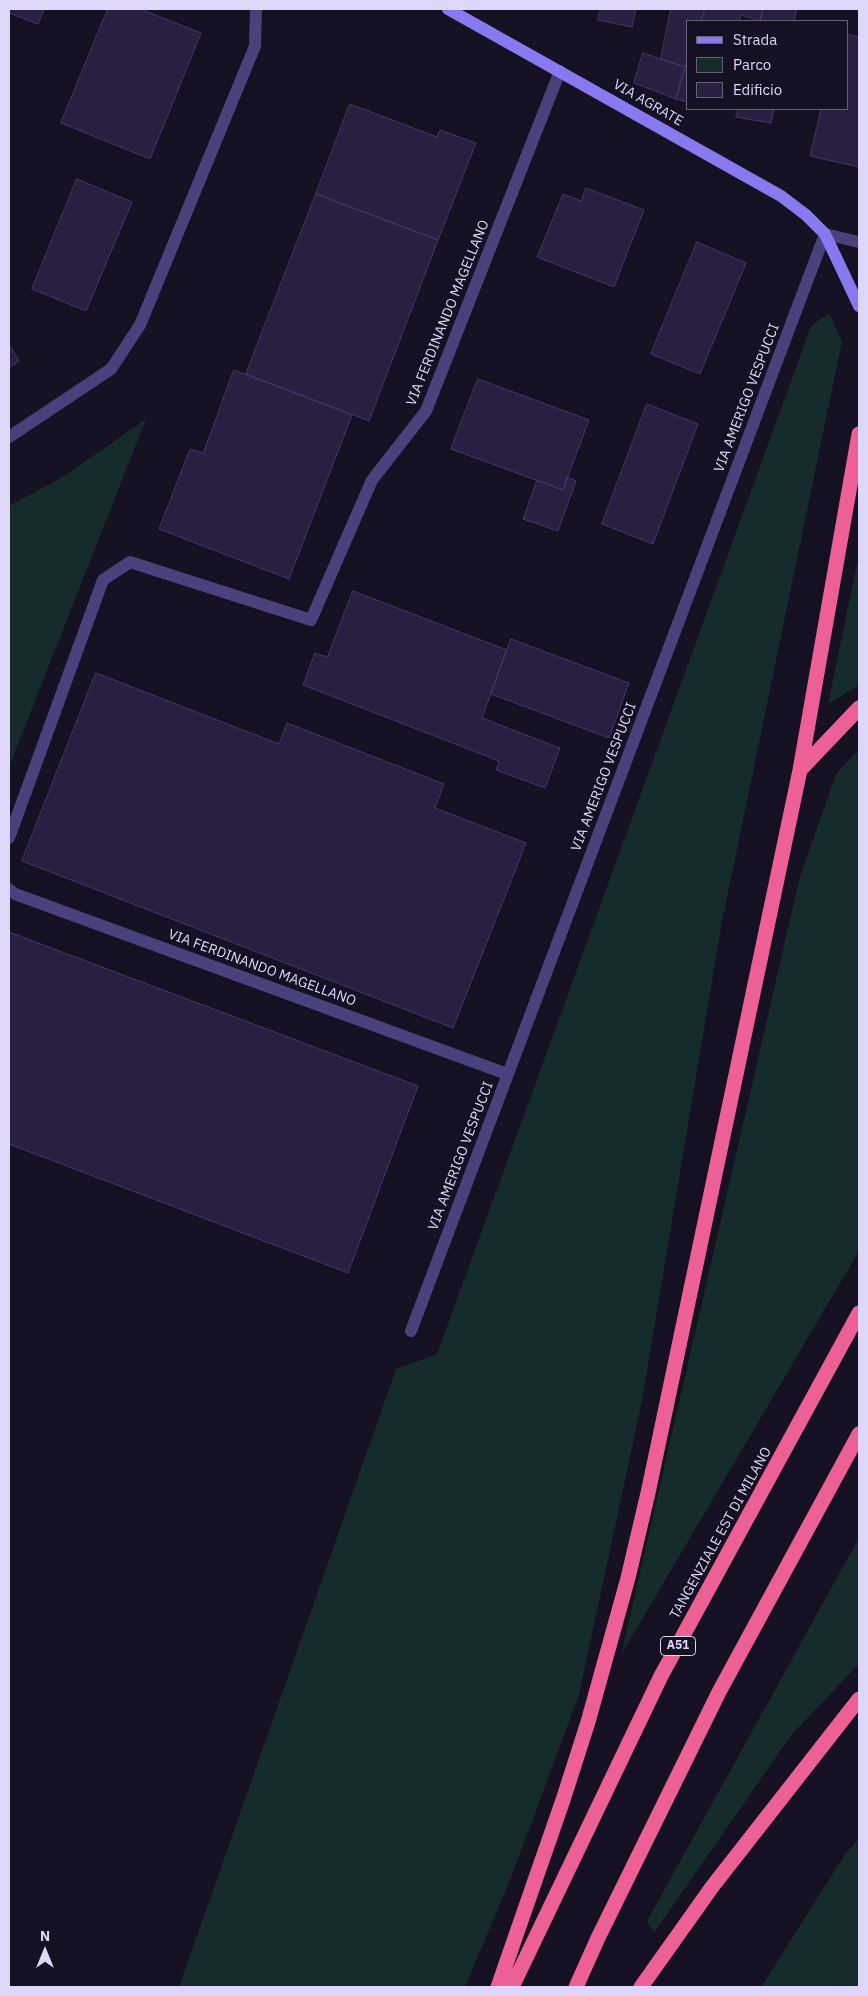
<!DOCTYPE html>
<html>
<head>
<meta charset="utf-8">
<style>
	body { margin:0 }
	#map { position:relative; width:868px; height:1996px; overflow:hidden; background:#151122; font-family:"IBM Plex Sans",sans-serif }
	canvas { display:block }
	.frame { position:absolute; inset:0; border:10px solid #ded7fa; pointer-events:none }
	.legend { position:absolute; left:686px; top:20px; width:162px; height:90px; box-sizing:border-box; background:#151122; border:1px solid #656078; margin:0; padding:6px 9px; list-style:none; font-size:15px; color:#ded7fa }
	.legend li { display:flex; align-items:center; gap:10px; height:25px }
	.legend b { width:25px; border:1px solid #656078 }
	.north { position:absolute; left:20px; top:1926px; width:50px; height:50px; -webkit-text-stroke:4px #151122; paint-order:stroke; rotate:0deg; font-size:14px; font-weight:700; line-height:20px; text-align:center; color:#ded7fa }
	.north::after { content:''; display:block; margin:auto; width:18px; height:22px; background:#ded7fa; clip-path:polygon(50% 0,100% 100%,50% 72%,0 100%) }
</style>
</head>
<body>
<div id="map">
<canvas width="868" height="1996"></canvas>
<div class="frame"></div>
<ul class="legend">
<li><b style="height:6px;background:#8779ef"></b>Strada</li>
<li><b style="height:14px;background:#142a2b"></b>Parco</li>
<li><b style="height:14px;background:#291f41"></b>Edificio</li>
</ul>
<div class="north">N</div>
</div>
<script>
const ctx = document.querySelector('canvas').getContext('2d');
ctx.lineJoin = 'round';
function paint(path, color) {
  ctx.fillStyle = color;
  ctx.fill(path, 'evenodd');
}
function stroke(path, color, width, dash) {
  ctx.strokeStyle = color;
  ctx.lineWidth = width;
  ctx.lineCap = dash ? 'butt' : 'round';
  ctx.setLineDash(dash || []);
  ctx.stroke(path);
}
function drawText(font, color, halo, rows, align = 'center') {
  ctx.font = font + ' "IBM Plex Sans",sans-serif';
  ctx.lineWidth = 4;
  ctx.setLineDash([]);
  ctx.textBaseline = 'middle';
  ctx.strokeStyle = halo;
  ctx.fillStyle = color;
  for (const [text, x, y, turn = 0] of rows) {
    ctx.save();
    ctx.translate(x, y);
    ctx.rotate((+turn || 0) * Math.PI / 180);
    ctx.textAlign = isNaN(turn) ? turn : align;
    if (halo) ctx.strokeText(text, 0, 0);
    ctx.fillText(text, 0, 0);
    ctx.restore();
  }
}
const green = new Path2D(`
	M829,313L842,341L722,922L642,1401L579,1695L512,1875L465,1987H179L396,1369L437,1354L811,326Z
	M146,419L9,767V506L64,476Z
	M859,554V685L828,704Z
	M859,749V1251L621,1655L799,880L836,774Z
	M859,1538V1664L792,1734L654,1933L647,1921Z
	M859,1837V1987H761L844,1856Z`);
const building = new Path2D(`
	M9,9H44L38,24L9,13Z
	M108,9H140L201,33L150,159L61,123Z
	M601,9H636L632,27L598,20Z
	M671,9H705L701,21H687V62L685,67L661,59Z
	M705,9H763L760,21L741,15L739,21H701Z
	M763,9H797L794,21H760Z
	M847,34L859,37V167L810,156L821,109H847Z
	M643,53L685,67L676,99L634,83Z
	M687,62V102L676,99Z
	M350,104L437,137L440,130L476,143L438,240L316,194Z
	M739,109H774L771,123L736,117Z
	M77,179L132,202L86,311L32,289Z
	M586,188L644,210L614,287L537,257L563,194L581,201Z
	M316,194L438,240L369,421L246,374Z
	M697,242L746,263L700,374L651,354Z
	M9,344L19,361L9,368Z
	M234,370L352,415L289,579L159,529L190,449L203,453Z
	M478,379L589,420L563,490L451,449Z
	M647,404L698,424L653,544L602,524Z
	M567,477L576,481L558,531L523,519L537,480L563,490Z
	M353,591L507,650L482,718L560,748L545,788L496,770L499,761L303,685L315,653L327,657Z
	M511,639L629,683L609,738L491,694Z
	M96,673L279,744L287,723L444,784L435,808L526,843L453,1028L22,861Z
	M9,932L418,1086L348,1273L9,1144Z`);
const lane = new Path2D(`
	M9,437L111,369L140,325L255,46L256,9`);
const street = new Path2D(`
	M9,838L103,580L130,562L311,620L372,480L426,411L560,71
	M9,889L15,894L507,1074
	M411,1331L825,234L859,242`);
const secondary = new Path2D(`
	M448,9L781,196L806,215L825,234L859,306`);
const highway = new Path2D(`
	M800,770L859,708
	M498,1987L563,1800L588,1722L628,1578L648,1493L800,770L859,434
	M512,1987L661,1676L859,1313
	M576,1987L598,1938L719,1692L859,1434
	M641,1987L712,1887L859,1699`);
const shields = [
	[678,1646,35]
];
const shieldNames = [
	["A51",678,1646]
];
const streetNames = [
	["VIA AGRATE",648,103,30],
	["VIA FERDINANDO MAGELLANO",448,313,-68],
	["VIA AMERIGO VESPUCCI",747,398,-69],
	["VIA AMERIGO VESPUCCI",604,777,-69],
	["VIA FERDINANDO MAGELLANO",262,968,20],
	["VIA AMERIGO VESPUCCI",461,1156,-69],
	["TANGENZIALE EST DI MILANO",721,1533,-61]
];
paint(green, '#142a2b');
paint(building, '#291f41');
stroke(building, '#44346a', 1);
stroke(lane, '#49417c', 12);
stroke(street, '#49417c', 12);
stroke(secondary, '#8779ef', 12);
stroke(highway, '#ec6095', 15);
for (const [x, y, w] of shields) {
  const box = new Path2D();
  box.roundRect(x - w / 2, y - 9.5, w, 19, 4);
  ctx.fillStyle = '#151122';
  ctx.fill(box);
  stroke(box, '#ded7fa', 1);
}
drawText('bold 12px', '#ded7fa', null, shieldNames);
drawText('14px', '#ded7fa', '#151122', streetNames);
</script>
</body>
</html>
